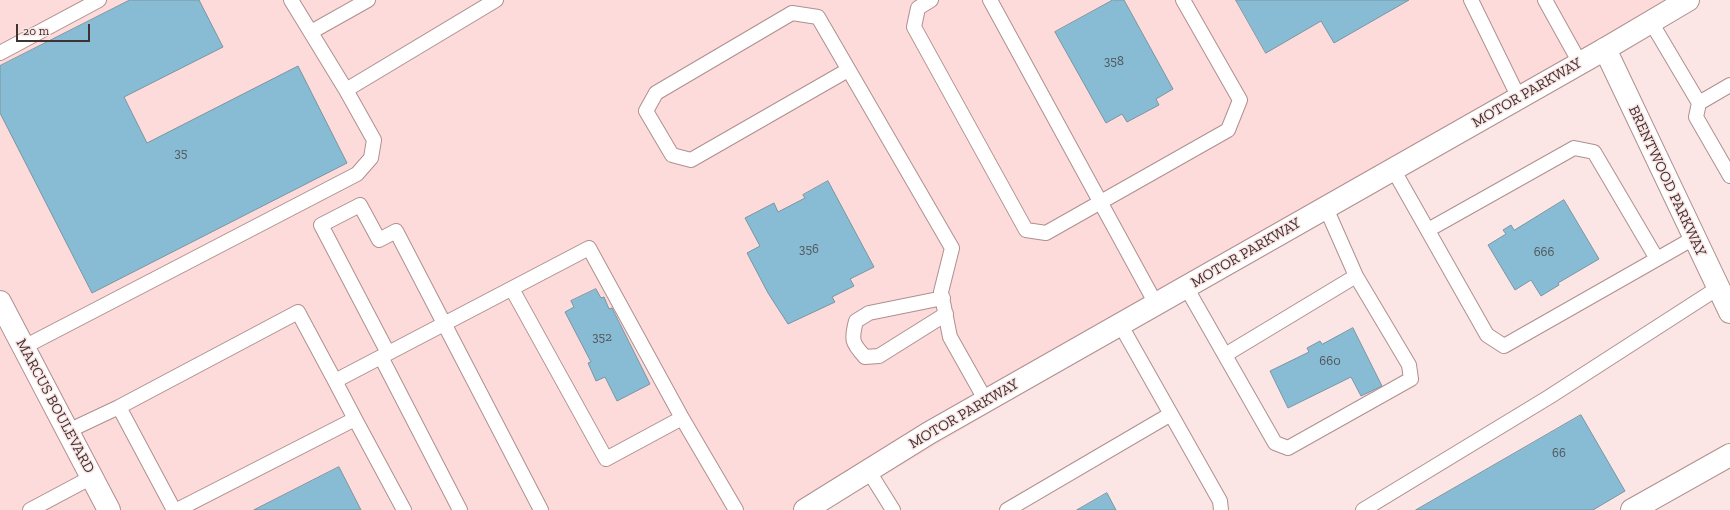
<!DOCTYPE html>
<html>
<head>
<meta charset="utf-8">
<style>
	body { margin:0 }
	#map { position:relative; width:1730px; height:510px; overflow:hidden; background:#fbe6e5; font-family:"Zilla Slab",serif }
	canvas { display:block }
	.scale { position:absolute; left:16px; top:24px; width:74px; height:18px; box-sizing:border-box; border:2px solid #3f3232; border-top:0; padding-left:5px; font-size:12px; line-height:14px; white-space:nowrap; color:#3f3232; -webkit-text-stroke:3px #fbe6e5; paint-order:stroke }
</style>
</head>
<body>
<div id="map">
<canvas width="1730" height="510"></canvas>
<div class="scale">20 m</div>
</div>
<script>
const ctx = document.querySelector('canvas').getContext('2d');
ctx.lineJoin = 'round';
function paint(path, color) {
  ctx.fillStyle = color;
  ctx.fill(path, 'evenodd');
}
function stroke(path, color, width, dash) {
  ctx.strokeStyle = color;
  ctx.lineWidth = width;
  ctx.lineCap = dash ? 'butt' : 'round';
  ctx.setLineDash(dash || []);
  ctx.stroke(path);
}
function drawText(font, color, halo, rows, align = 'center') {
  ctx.font = font + ' "Zilla Slab",serif';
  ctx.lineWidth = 3;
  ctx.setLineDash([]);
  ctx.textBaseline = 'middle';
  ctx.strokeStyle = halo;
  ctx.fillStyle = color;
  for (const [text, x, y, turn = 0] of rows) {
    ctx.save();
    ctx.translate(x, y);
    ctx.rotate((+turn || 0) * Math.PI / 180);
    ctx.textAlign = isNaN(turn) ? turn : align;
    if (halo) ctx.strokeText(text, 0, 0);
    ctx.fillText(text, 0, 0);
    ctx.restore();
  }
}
const built = new Path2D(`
	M0,0H1682L1605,49L826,510H0Z`);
const building = new Path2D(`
	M130,0H199L223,47L124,97L147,143L298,66L347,163L92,293L0,113V66Z
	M1113,0H1124L1173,89L1156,99L1159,105L1127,122L1122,114L1106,123L1055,32Z
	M1236,0H1409L1334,43L1321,21L1266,53Z
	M828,181L874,267L850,279L854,286L832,297L835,302L788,324L768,293L747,253L760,246L745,218L774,203L778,212L805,198L803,195Z
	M1564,200L1599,259L1558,283L1559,285L1541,296L1531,280L1515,290L1488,245L1506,234L1503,230L1511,225L1514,230Z
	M596,289L601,298L604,297L609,309L612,308L650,384L617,401L605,377L596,381L588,363L591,362L565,312L574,307L571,301Z
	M1353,328L1382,386L1361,396L1351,377L1288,408L1270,371L1309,352L1307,348L1320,341L1322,344Z
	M1581,415L1625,491L1593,510H1416Z
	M339,467L361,510H254Z
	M1107,493L1116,510H1077Z`);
const lane = new Path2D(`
	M931,0L918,8L914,27L1026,230L1046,233L1228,130L1240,100L1183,0
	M990,0L1156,304
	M1471,0L1519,98
	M1545,0L1580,63
	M1651,22L1699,103L1696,117L1730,176
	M311,32L368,0
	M0,53L99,0
	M848,70L691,160L672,155L646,111L656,93L792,13L818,17L952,248L941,292L950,337L986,401
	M346,90L496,0
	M1699,103L1730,85
	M1393,169L1487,335L1504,346L1694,238
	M1428,230L1574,148L1594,152L1657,259
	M1186,287L1275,443L1288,448L1411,379L1409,365L1356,276L1326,208
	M512,289L606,459L682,418
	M943,298L869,313L856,321C851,340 852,343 865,357L879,356L946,314
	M1120,324L1220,501L1221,510
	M24,347L357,174L371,158L374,140L346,90L291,0
	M388,353L321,225L360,205L379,240L396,231L541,510
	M1225,355L1356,276
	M381,357L460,510
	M119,407L174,510
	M355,419L335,381L589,248L682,418L736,510
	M68,431L119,407L298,312L335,381
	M868,470L893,510
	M30,510L92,477
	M177,510L355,419L404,510
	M1007,510L1171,414
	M1363,510L1549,397L1718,288`);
const street = new Path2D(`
	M1605,49L1730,312
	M1632,510L1730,455`);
const secondary = new Path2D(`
	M0,302L109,510
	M805,510L929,433L1605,49L1688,0`);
const numberNames = [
	["358",1114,61],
	["35",181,153],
	["356",809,249],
	["666",1544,252],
	["352",602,337],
	["660",1330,361],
	["66",1559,453]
];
const streetNames = [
	["MOTOR PARKWAY",1527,93,-30],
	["BRENTWOOD PARKWAY",1667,181,65],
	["MOTOR PARKWAY",1246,253,-30],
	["MARCUS BOULEVARD",55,406,62],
	["MOTOR PARKWAY",964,414,-30]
];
paint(built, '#fddbda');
paint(building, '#88bcd4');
stroke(building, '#7996a3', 1);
stroke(lane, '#af8f8f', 16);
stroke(street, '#af8f8f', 24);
stroke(secondary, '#af8f8f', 24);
stroke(lane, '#fff', 14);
stroke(street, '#fff', 22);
stroke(secondary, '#fff', 22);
drawText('13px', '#51545a', null, numberNames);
drawText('15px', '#3f3232', '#fbe6e5', streetNames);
</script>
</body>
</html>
